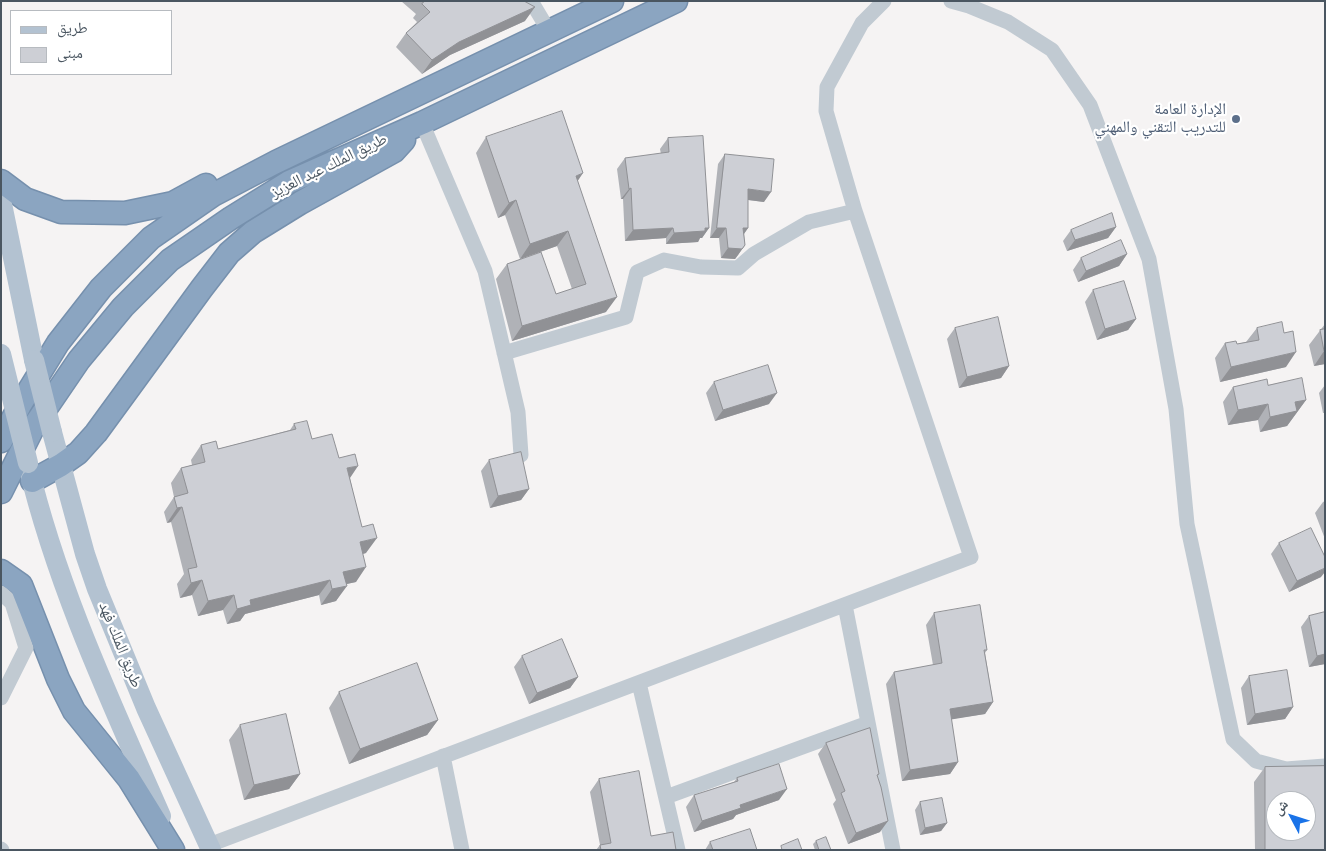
<!DOCTYPE html>
<html>
<head>
<meta charset="utf-8">
<style>
	body { margin:0 }
	#map { position:relative; width:1326px; height:851px; overflow:hidden; background:#f5f3f3; font-family:"Space Grotesk","Noto Naskh Arabic",sans-serif }
	canvas { display:block }
	.frame { position:absolute; inset:0; border:2px solid #4a5661; pointer-events:none }
	.legend { position:absolute; left:10px; top:10px; width:162px; height:65px; box-sizing:border-box; background:#fff; border:1px solid #b7bbc0; margin:0; padding:6px 9px; list-style:none; font-size:15px; color:#4a5661 }
	.legend li { display:flex; align-items:center; gap:10px; height:25px }
	.legend b { width:25px; border:1px solid #b7bbc0 }
	.north { position:absolute; left:1266px; top:791px; width:50px; height:50px; box-sizing:border-box; background:#fff; border:1px solid #b7bbc0; border-radius:50%; rotate:310deg; font-size:14px; font-weight:700; line-height:20px; text-align:center; color:#4a5661 }
	.north::after { content:''; display:block; margin:auto; width:18px; height:22px; background:#1a73e8; clip-path:polygon(50% 0,100% 100%,50% 72%,0 100%) }
</style>
</head>
<body>
<div id="map">
<canvas width="1326" height="851"></canvas>
<div class="frame"></div>
<ul class="legend">
<li><b style="height:6px;background:#b3c2d1"></b>طريق</li>
<li><b style="height:14px;background:#cdcfd5"></b>مبنى</li>
</ul>
<div class="north">ش</div>
</div>
<script>
const ctx = document.querySelector('canvas').getContext('2d');
ctx.lineJoin = 'round';
function stroke(path, color, width, dash) {
  ctx.strokeStyle = color;
  ctx.lineWidth = width;
  ctx.lineCap = dash ? 'butt' : 'round';
  ctx.setLineDash(dash || []);
  ctx.stroke(path);
}
function paint(path, color) {
  ctx.fillStyle = color;
  ctx.fill(path, 'evenodd');
}
function drawText(font, color, halo, rows, align = 'center') {
  ctx.font = font + ' "Space Grotesk","Noto Naskh Arabic",sans-serif';
  ctx.lineWidth = 4.5;
  ctx.setLineDash([]);
  ctx.textBaseline = 'middle';
  ctx.strokeStyle = halo;
  ctx.fillStyle = color;
  for (const [text, x, y, turn = 0] of rows) {
    ctx.save();
    ctx.translate(x, y);
    ctx.rotate((+turn || 0) * Math.PI / 180);
    ctx.textAlign = isNaN(turn) ? turn : align;
    if (halo) ctx.strokeText(text, 0, 0);
    ctx.fillText(text, 0, 0);
    ctx.restore();
  }
}
const minor = new Path2D(`
	M531,1L549,31
	M951,1L969,6L1008,22L1052,50L1090,105L1149,259L1176,409L1187,524L1233,739L1256,761L1286,769L1325,766
	M422,123L485,271L518,412L521,455
	M504,353L626,317L637,272L664,260L701,267L738,268L754,254L809,222L855,211
	M1,593L12,603L26,648L1,698
	M845,605L893,850
	M639,683L678,850
	M443,756L462,850
	M666,797L868,723
	M209,845L971,557L855,211L826,111L827,87L862,23L884,1
	M1,849L2,850`);
const major = new Path2D(`
	M1,199L34,360
	M52,432L85,554L97,589L146,708L211,850
	M28,465C57,587 111,702 161,816`);
const highway = new Path2D(`
	M1,181L25,199L61,212L125,213L173,203L206,185
	M1,441L20,405L58,343L101,288L151,238L213,195L276,162L612,1
	M32,481L61,465L78,453L96,433L202,288L229,253L253,232L300,203L394,151L404,140
	M1,492L34,426L79,360L123,307L170,260L231,218L289,182L422,123L676,1
	M1,571L21,585L58,679L74,711L129,779L173,850`);
const majorBridge = new Path2D(`
	M1,354L28,463
	M34,360L52,432`);
const wall = new Path2D(`
	M401,1H524L525,21L450,55L422,74L396,47L406,33L417,22L413,18L416,14Z
	M486,137L577,181L606,312L512,341L496,279L507,264L556,294L572,289L557,246L520,259L505,215L498,218L476,153Z
	M668,138L709,228L702,238H700L698,242L666,244V238L625,241L623,199H621L617,169L625,158L661,154L660,149Z
	M725,154L764,202L748,200V228L744,234L745,245L738,255L735,259L721,258L719,238H710L718,164Z
	M1116,227L1108,238L1067,251L1063,241L1071,230Z
	M1127,254L1119,266L1078,282L1073,270L1081,258Z
	M1093,290L1136,319L1128,330L1097,340L1085,302Z
	M1325,324V364L1314,366L1309,345Z
	M955,328L1009,366L1001,378L959,388L947,339Z
	M1257,328L1284,333L1286,367L1220,382L1215,358L1225,343L1237,344L1246,342Z
	M714,382L769,404L715,421L706,393Z
	M1268,385L1306,400L1287,426L1260,432L1258,420L1228,425L1223,402L1233,387Z
	M1325,385V413H1323L1319,393Z
	M294,424L312,439L339,458L350,478L366,553L363,554L356,582L346,584L336,601L321,605L319,595L245,614L240,621L227,624L223,610L198,616L192,595L180,598L177,584L184,574L171,522L167,523L164,512L174,497L171,483L181,468L192,465L191,460L201,445L218,449L290,430Z
	M489,460L529,489L521,500L490,508L481,471Z
	M1325,501V539L1315,513L1323,502Z
	M1279,543L1321,577L1289,592L1271,554Z
	M1325,612V664L1309,667L1301,627L1309,616Z
	M934,613L987,650L985,653L993,702L985,714L951,719L958,762L950,774L902,781L886,684L894,672L933,665L926,625Z
	M522,656L578,677L570,688L529,704L514,667Z
	M1249,676L1293,707L1285,719L1247,725L1241,688Z
	M339,692L438,720L427,735L349,764L329,708Z
	M240,725L300,774L289,789L244,800L229,740Z
	M826,743L879,774L877,776L880,832L848,844L833,804L836,800L818,754Z
	M1265,767L1325,850H1255L1254,782Z
	M737,778L779,800L736,815L733,819L694,832L686,807L694,795L734,782Z
	M599,779L651,836L676,850H596L600,845L590,792Z
	M920,802L947,823L941,831L920,835L915,810Z
	M816,841L831,850H815L813,844Z
	M710,842L757,850H705Z`);
const shadedWall = new Path2D(`
	M535,7L525,21L450,55L422,74L432,60L459,42Z
	M583,173L573,188L576,176Z
	M631,188L623,199H621L629,189Z
	M748,189L771,192L764,202L741,199Z
	M516,200L505,215L498,218L509,203Z
	M1116,227L1108,238L1067,251L1075,240Z
	M673,228L666,238L625,241L633,230Z
	M705,228H709L702,238H700L698,242L666,244L674,233Z
	M717,228H726L719,238H710Z
	M743,228H748L741,238Z
	M568,231L557,246L520,259L530,244Z
	M745,245L738,255L735,259L721,258L728,248Z
	M1127,254L1119,266L1078,282L1086,271Z
	M617,297L606,312L512,341L522,326Z
	M1136,319L1128,330L1097,340L1105,329Z
	M1324,351L1325,364L1314,366Z
	M1296,352L1286,367L1220,382L1231,367Z
	M1009,366L1001,378L959,388L967,377Z
	M777,393L769,404L715,421L723,410Z
	M1306,400L1287,426L1260,432L1270,417L1295,402Z
	M1268,404L1258,420L1228,425L1238,410Z
	M358,466L348,481L347,468Z
	M529,489L521,500L490,508L498,496Z
	M182,507L171,522L167,523L177,508Z
	M377,538L366,553L350,557L360,542Z
	M366,567L356,582L333,587L343,572Z
	M1325,568V572L1321,577L1289,592L1297,581Z
	M202,580L192,595L180,598L191,583Z
	M330,580L319,595L245,614L240,621L227,624L237,609L250,600Z
	M347,586L336,601L321,605L332,589Z
	M234,595L223,610L198,616L208,601Z
	M1325,654V664L1309,667L1317,656Z
	M578,677L570,688L529,704L537,693Z
	M993,702L985,714L942,721L950,709Z
	M1293,707L1285,719L1247,725L1255,714Z
	M438,720L427,735L349,764L360,749Z
	M958,762L950,774L902,781L910,770Z
	M300,774L289,789L244,800L254,785Z
	M787,789L779,800L736,815L733,819L694,832L702,821L740,805Z
	M888,821L880,832L848,844L856,833Z
	M947,823L941,831L920,835L925,828Z`);
const building = new Path2D(`
	M425,1H524L535,7L459,42L432,60L406,33L430,12L422,4Z
	M562,111L583,173L576,176L617,297L522,326L507,264L541,252L556,294L586,284L568,231L530,244L516,200L509,203L486,137Z
	M703,136L709,228H705V231L674,233L673,228L633,230L631,188L629,189L625,158L669,152L668,138Z
	M725,154L774,159L771,192L748,189V228H743L745,245L742,249L728,248L726,228H717Z
	M1112,213L1116,227L1075,240L1071,230Z
	M1121,240L1127,254L1086,271L1081,258Z
	M1124,281L1136,319L1105,329L1093,290Z
	M998,317L1009,366L967,377L955,328Z
	M1282,322L1284,333L1293,331L1296,352L1231,367L1225,343L1236,341L1237,344L1259,340L1257,328Z
	M1325,329V351H1324L1320,330Z
	M768,365L777,393L723,410L714,382Z
	M1302,378L1306,400L1295,402L1297,411L1270,417L1268,404L1238,410L1233,387L1267,379L1268,385Z
	M307,421L312,439L332,434L339,458L355,454L358,466L347,468L362,527L373,524L377,538L360,542L366,567L343,572L347,586L332,589L330,580L250,600L251,605L237,609L234,595L208,601L202,580L191,583L188,569L197,567L182,507L177,508L174,497L188,493L181,468L205,462L201,445L216,441L218,449L296,429L294,424Z
	M521,452L529,489L498,496L489,460Z
	M1311,528L1325,557V568L1297,581L1279,543Z
	M980,605L987,650H984L993,702L950,709L958,762L910,770L894,672L942,663L934,613Z
	M1325,612V654L1317,656L1309,616Z
	M562,639L578,677L537,693L522,656Z
	M417,663L438,720L360,749L339,692Z
	M1287,670L1293,707L1255,714L1249,676Z
	M286,714L300,774L254,785L240,725Z
	M870,728L879,774L877,775L881,787L888,821L856,833L841,793L845,791L826,743Z
	M779,764L787,789L740,805L741,808L702,821L694,795L738,781L737,778Z
	M1325,766V850H1265V767ZM1276,801H1306V831H1276Z
	M639,771L651,836L673,832L676,850H601L600,845L611,843L599,779Z
	M942,798L947,823L925,828L920,802Z
	M750,829L757,850H713L710,842Z
	M826,837L831,850H819L816,841Z
	M798,839L802,850H782L781,846Z`);
const markers = [
	[1236,119,5,"#5c6f8a"]
];
const serviceNames = [
	["الإدارة العامة",1226,110],
	["للتدريب التقني والمهني",1226,128]
];
const streetNames = [
	["طريق الملك عبد العزيز",329,166,-26],
	["طريق الملك فهد",120,645,68]
];
stroke(highway, '#7690ad', 25);
stroke(minor, '#c1cad2', 15);
stroke(major, '#b3c2d1', 20);
stroke(highway, '#8ba5c1', 22);
stroke(majorBridge, '#b3c2d1', 20);
paint(wall, '#b0b2b7');
paint(shadedWall, '#909195');
paint(building, '#cdcfd5');
stroke(building, '#909195', 1);
for (const [x, y, r, color] of markers) {
  const dot = new Path2D();
  dot.arc(x, y, r, 0, 2 * Math.PI);
  ctx.fillStyle = color;
  ctx.fill(dot);
  stroke(dot, '#fff', 2);
}
drawText('16px', '#4e5e75', '#fff', serviceNames, 'right');
drawText('16px', '#4a5661', '#fff', streetNames);
</script>
</body>
</html>
